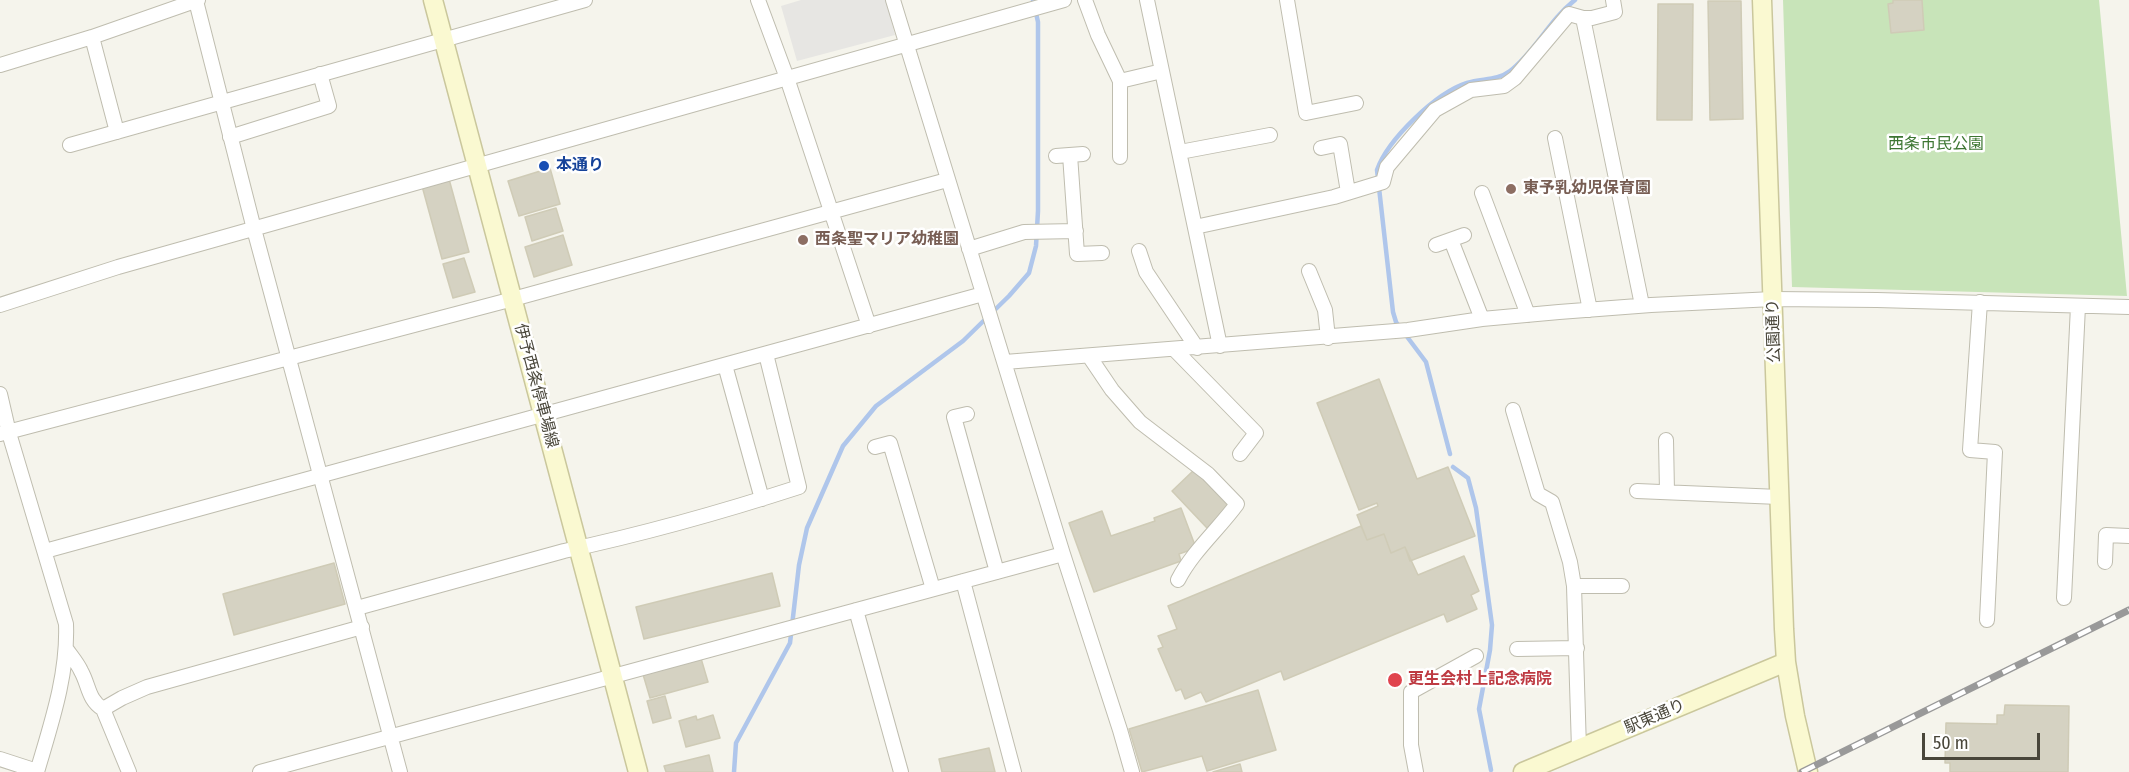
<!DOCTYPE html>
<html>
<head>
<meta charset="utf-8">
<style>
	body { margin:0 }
	#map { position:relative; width:2129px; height:772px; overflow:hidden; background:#f5f4ec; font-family:"Fira Sans Condensed",sans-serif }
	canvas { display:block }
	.scale { position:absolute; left:1922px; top:733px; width:118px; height:27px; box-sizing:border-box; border:3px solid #49463a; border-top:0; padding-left:8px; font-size:18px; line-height:21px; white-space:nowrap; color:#49463a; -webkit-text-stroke:4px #fff; paint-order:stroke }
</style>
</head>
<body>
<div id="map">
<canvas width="2129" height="772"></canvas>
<div class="scale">50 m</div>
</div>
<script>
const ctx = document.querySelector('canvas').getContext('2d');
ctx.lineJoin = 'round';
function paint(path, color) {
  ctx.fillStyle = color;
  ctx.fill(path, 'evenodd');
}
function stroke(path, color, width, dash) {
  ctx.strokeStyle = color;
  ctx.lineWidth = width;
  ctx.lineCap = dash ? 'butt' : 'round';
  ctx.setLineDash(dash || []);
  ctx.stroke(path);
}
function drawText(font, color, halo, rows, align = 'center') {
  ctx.font = font + ' "Fira Sans Condensed","Noto Sans JP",sans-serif';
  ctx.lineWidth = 5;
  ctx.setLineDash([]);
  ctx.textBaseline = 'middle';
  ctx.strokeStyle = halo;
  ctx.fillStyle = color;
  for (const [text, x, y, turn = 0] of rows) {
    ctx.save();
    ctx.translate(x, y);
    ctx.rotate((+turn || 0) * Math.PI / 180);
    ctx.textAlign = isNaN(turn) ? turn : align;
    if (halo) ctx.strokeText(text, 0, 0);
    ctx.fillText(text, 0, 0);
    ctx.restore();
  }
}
const green = new Path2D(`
	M1783,0H2099L2127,296L1792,287Z`);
const parking = new Path2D(`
	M801,0H886L895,35L797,61L781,6Z`);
const stream = new Path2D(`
	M1450,454L1426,362L1396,322L1393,312L1377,170C1388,139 1436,93 1467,83C1482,78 1497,81 1510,71C1535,52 1549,20 1575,0
	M1453,467L1468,478L1476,508L1492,625L1490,650L1479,709L1491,770
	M734,772L736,743L790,643L799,565L807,528L843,446L876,406L963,341L1009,296L1029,273L1036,246L1038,211V22L1033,0`);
const building = new Path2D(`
	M1893,0H1922L1924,30L1891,33L1888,4L1893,3Z
	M1708,1H1741L1743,119L1710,120Z
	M1658,4H1693L1692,120H1657Z
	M550,168L560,204L519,216L508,181Z
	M449,179L469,252L442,259L422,186Z
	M556,208L563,231L532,241L525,217Z
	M563,235L572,265L534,277L525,247Z
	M464,258L475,292L453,298L443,264Z
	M1379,379L1417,479L1448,467L1475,536L1410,561L1405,547L1391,553L1384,534L1367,540L1357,515L1378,506L1377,503L1359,510L1317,403Z
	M1195,469L1230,506L1207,528L1172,491Z
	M1181,508L1196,548L1179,554L1181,561L1094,592L1069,523L1102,511L1111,536L1155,521L1154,518Z
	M1361,526L1367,540L1384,534L1391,553L1405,547L1418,575L1464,556L1479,591L1471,595L1477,609L1447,622L1444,614L1284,680L1281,671L1206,702L1201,692L1185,699L1181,689L1176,691L1158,649L1163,647L1158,636L1177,629L1168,606Z
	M334,563L345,604L234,635L223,594Z
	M772,573L780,606L644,639L636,607Z
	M700,655L708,682L650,698L642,671Z
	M1258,690L1276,750L1207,771L1202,756L1142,772L1129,729Z
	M665,696L671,718L653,723L647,701Z
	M2005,705L2069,706L2068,772H1950V763H1945L1946,723L1997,724V715H2004Z
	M713,715L720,738L686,747L679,721L696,716L697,720Z
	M989,748L995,772H942L939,759Z
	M709,755L713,772H666L664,766Z
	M1240,764L1242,772H1213Z`);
const street = new Path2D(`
	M758,0L787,78L869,326
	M893,0L1063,554L1120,730L1132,772
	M1085,0L1098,35L1120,81V157
	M1147,0L1220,346
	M1287,0L1306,113L1356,103
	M196,1L254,229L400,772
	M1583,18L1642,305
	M92,37L117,132
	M0,65L92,37L198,0
	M1120,81L1162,71
	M230,137L329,106L320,74
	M1555,138L1590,310
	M70,145L585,0
	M1321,148L1340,144L1348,192
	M1180,152L1270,135
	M1070,155L1077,254L1102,253
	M1056,156L1083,154
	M1482,193L1528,315
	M1195,227L1334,197L1383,182L1387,167L1435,110L1471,90L1504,86L1515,78L1569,14L1583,18H1592L1615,12L1613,0
	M1451,240L1482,319
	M1436,245L1464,235
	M969,249L1024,232L1076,231
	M1139,251L1146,272L1197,348
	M1309,271L1325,310L1328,338
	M1980,302L1970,450L1995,452L1987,620
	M0,305L118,267L1064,0
	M1174,349L1256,433L1240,454
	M1089,356L1112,390L1140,422L1208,474L1237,504C1218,530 1193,551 1178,580
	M1005,362L1408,330L1482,319L1559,312L1651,305L1773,299L1877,300L2129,307
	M725,365L762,499
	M0,394L9,433L66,624C68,675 51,724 37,772
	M1513,410L1538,494L1552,502L1570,562L1574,586L1579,749
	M967,414L954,417L997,572
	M0,434L513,299L947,180
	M1666,440L1667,492
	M875,447L890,443L933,589
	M1637,491L1779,497
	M45,551L983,294
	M2105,562L2106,535L2129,536
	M963,581L1014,772
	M1574,586H1622
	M2064,598L2078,306
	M357,608L564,551C643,534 722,512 799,487L766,354
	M856,610L901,772
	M1517,649L1577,648
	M67,650C72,657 78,664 81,671C89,685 88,700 103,709L129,772
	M103,709L122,698L147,687L362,627
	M0,759L37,771
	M260,772L1063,554
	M1416,772L1411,745V692L1476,656`);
const secondary = new Path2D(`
	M433,0L638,772
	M1762,0L1784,629L1786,662L1795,716L1808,772
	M1523,772L1786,662`);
const rail = new Path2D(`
	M1802,772L2129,610`);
const markers = [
	[544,166,6,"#1a4fb4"],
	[1511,189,6,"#8d6e63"],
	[803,240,6,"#8d6e63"],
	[1395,680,8,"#e0444e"]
];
const parkNames = [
	["西条市民公園",1936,145]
];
const transitNames = [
	["本通り",556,166]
];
const educationNames = [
	["東予乳幼児保育園",1523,189],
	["西条聖マリア幼稚園",815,240]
];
const streetNames = [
	["公園通り",1774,331,-92],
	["伊予西条停車場線",536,386,75],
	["駅東通り",1655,717,-23]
];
const healthNames = [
	["更生会村上記念病院",1408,680]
];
paint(green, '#c8e4b9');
paint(parking, '#e7e6e3');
stroke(stream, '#afc6eb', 4.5);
paint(building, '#d5d2c2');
stroke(building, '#cfcbb6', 1.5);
stroke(street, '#bfbdaf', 16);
stroke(secondary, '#cac79c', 21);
stroke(street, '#fff', 14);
stroke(secondary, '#faf9d1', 18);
stroke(rail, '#999', 7);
stroke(rail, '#fff', 4.5, [14]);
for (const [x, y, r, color] of markers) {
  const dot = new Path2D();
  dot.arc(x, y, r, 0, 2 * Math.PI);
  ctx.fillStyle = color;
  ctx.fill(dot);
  stroke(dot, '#fff', 2);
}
drawText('16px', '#3d7632', '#fff', parkNames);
drawText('bold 16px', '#164399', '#fff', transitNames, 'left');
drawText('bold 16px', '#785e54', '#fff', educationNames, 'left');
drawText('16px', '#49463a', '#fff', streetNames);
drawText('bold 16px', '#be3a42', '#fff', healthNames, 'left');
</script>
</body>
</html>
